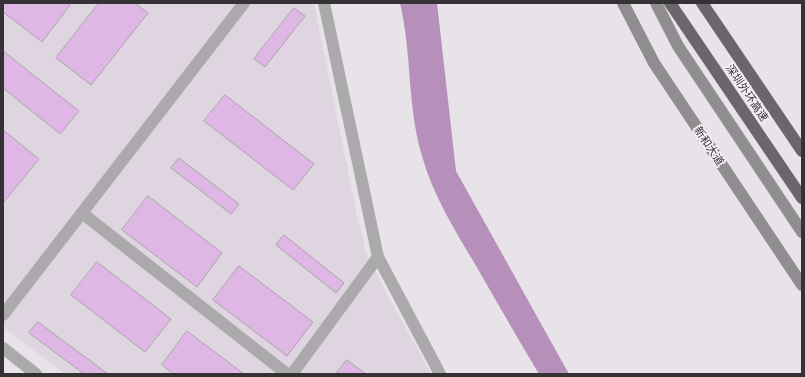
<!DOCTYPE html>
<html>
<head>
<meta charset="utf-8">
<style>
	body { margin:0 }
	#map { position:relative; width:805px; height:377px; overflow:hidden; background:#e8e3e8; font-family:Barlow,sans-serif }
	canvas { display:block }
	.frame { position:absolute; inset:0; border:4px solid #343234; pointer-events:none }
</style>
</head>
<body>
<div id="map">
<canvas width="805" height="377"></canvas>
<div class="frame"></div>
</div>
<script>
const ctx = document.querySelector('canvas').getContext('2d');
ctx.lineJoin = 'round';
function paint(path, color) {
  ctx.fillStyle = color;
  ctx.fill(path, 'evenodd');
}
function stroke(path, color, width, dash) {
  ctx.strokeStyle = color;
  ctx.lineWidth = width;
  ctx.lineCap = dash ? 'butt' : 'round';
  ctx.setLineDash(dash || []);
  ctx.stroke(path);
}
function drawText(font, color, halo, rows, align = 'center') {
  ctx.font = font + ' Barlow,"Noto Sans SC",sans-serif';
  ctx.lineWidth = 3.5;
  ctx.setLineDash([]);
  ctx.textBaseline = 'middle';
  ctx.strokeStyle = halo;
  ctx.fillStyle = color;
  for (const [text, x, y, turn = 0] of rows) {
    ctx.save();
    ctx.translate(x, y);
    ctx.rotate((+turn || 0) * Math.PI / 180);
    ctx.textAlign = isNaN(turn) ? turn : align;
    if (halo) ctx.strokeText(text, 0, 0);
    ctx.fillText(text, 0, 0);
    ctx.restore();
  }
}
const built = new Path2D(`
	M3,3H314L357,215L366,252L389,298L431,374H65L3,327Z`);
const water = new Path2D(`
	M400,3H437L456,171L569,374H539C517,337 496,301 475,264C454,229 433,195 422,156C407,106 412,53 400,3Z`);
const building = new Path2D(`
	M3,3H67L70,5L42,42L3,12Z
	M99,3H135L148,13L91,85L56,58Z
	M294,8L305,16L265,67L254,59Z
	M3,51L79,111L60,134L3,88Z
	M225,95L314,164L293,190L204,121Z
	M3,130L39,159L3,203Z
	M179,158L239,204L231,214L171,168Z
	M148,196L222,253L197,287L122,230Z
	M284,235L344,283L336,293L276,245Z
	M97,262L171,319L145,352L71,295Z
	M239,266L313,322L287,356L213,300Z
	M38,322L108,374H84L29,333Z
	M187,331L244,374H173L162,365Z
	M347,360L366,374H336Z`);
const minor = new Path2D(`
	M324,3L378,257L440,374
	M82,213L287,374
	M292,374L378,257`);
const tertiary = new Path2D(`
	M3,315L244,3
	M3,348L36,374`);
const secondary = new Path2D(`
	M623,3L654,63L802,285
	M656,3L678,46L802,232`);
const motorway = new Path2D(`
	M670,3L802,198
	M702,3L802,151`);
const streetNames = [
	["深圳外环高速",747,93,56],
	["新和大道",709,146,56]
];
paint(built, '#dfd5e0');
paint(water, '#b690bb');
paint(building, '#dfb7e4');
stroke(building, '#aaa5aa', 1);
stroke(minor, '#aca9ac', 12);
stroke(tertiary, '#aca9ac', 12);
stroke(secondary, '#908d90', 12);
stroke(motorway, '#6b666b', 12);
drawText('11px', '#343234', '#f5f0f6', streetNames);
</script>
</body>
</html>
